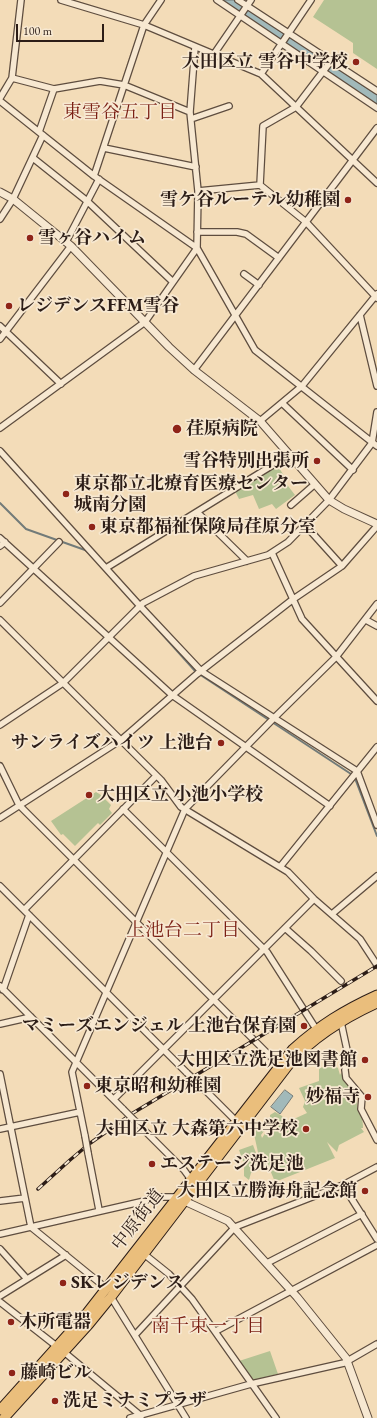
<!DOCTYPE html>
<html>
<head>
<meta charset="utf-8">
<style>
	body { margin:0 }
	#map { position:relative; width:377px; height:1418px; overflow:hidden; background:#f3dcb8; font-family:"EB Garamond",serif }
	canvas { display:block }
	.scale { position:absolute; left:16px; top:24px; width:88px; height:18px; box-sizing:border-box; border:2px solid #2c1d17; border-top:0; padding-left:5px; font-size:12px; line-height:14px; white-space:nowrap; color:#2c1d17; -webkit-text-stroke:3px #f7e8d1; paint-order:stroke }
</style>
</head>
<body>
<div id="map">
<canvas width="377" height="1418"></canvas>
<div class="scale">100 m</div>
</div>
<script>
const ctx = document.querySelector('canvas').getContext('2d');
ctx.lineJoin = 'round';
function paint(path, color) {
  ctx.fillStyle = color;
  ctx.fill(path, 'evenodd');
}
function stroke(path, color, width, dash) {
  ctx.strokeStyle = color;
  ctx.lineWidth = width;
  ctx.lineCap = dash ? 'butt' : 'round';
  ctx.setLineDash(dash || []);
  ctx.stroke(path);
}
function drawText(font, color, halo, rows, align = 'center') {
  ctx.font = font + ' "EB Garamond","Noto Serif JP",serif';
  ctx.lineWidth = 3.5;
  ctx.setLineDash([]);
  ctx.textBaseline = 'middle';
  ctx.strokeStyle = halo;
  ctx.fillStyle = color;
  for (const [text, x, y, turn = 0] of rows) {
    ctx.save();
    ctx.translate(x, y);
    ctx.rotate((+turn || 0) * Math.PI / 180);
    ctx.textAlign = isNaN(turn) ? turn : align;
    if (halo) ctx.strokeText(text, 0, 0);
    ctx.fillText(text, 0, 0);
    ctx.restore();
  }
}
const green = new Path2D(`
	M324,0H377V69L353,53V43L313,17Z
	M277,465L287,480L285,482L295,495L276,509L272,504L259,509L253,495L239,499L235,491Z
	M96,792L101,795L111,805L109,809L112,813L100,825L98,823L75,846L63,834L61,835L51,821Z
	M334,1065L338,1068L340,1075L341,1073C350,1078 359,1098 357,1108C361,1114 363,1120 363,1128H361L364,1132L339,1145L337,1152L327,1142L335,1158L275,1182L268,1165L265,1167L263,1166L259,1157L254,1134L259,1125L263,1123L267,1127L261,1135L262,1138L266,1132L276,1127C273,1124 270,1121 270,1115L275,1112L282,1116L285,1123L307,1113L303,1107L305,1101L299,1088L319,1081V1069L324,1066Z
	M253,1145L262,1169L251,1173L249,1180L244,1176V1164L239,1150Z
	M270,1351L278,1374L253,1380L239,1361Z`);
const water = new Path2D(`
	M222,0H234L377,95V104Z
	M285,1090L293,1096L280,1114L271,1107Z`);
const stream = new Path2D(`
	M0,503L26,529L85,550L89,553
	M144,614L196,672L351,774L356,781L377,836`);
const minor = new Path2D(`
	M61,0L144,25L261,74L377,183
	M217,0L377,108
	M238,0L377,91
	M214,54L251,0
	M261,74L311,0
	M12,78L54,89L100,81L124,85L190,112
	M0,98L12,78L21,0
	M0,101L94,176L197,248L255,350L377,446
	M191,119L229,106
	M39,132L54,89
	M104,148L196,167
	M33,158L87,201L173,282
	M94,176L144,25L161,0
	M260,185L263,126L296,107L331,61
	M198,191L260,185L306,222L377,298
	M0,219L13,199L43,135
	M197,232H237L246,234L279,258
	M66,242L99,179
	M244,274L259,285
	M360,315L377,386
	M0,326L61,384
	M0,339L71,246
	M194,370L377,128
	M282,403L353,470
	M260,421L302,386L377,294
	M0,428L145,322L197,248L198,191L190,112L195,47
	M0,451L140,606L201,671L357,771L377,825
	M291,505L315,484
	M197,512L247,561
	M305,525L342,566
	M0,538L172,695L330,806
	M0,546L5,542
	M272,553L302,619L377,701
	M106,568L289,455
	M0,603L59,542
	M0,620L161,780L181,807L288,872L314,899L360,939L377,965
	M366,620L377,626
	M0,725L63,683L143,603L194,576L268,555L288,542L329,500L372,443L377,412
	M0,766L19,805L279,1065
	M123,809L267,952L318,1032
	M0,818L121,740L197,674L292,600L342,566L377,526
	M280,867L377,747
	M0,886L187,1073
	M24,910L156,776
	M332,914L377,876
	M285,928L311,951L341,981
	M0,986L123,1109
	M3,990L29,915
	M341,1022L347,1050L345,1070L346,1078L362,1097L361,1109L377,1140
	M0,1024L31,1017
	M0,1074L31,1227L106,1288
	M199,1084L236,1121
	M114,1099L314,899
	M136,1122L184,1170L192,1181
	M0,1129L80,1112
	M85,1136L72,1072L185,809L274,718L336,657L377,604
	M88,1153L99,1210
	M343,1185L377,1239
	M0,1201L25,1198
	M0,1234L162,1197H176
	M0,1249L27,1279
	M144,1254L169,1274L192,1299L276,1418
	M267,1263L362,1214
	M0,1296L66,1255
	M111,1297L186,1418
	M0,1302L64,1352L140,1415L141,1418
	M216,1331L377,1245
	M135,1335L235,1227L343,1185L377,1167
	M130,1418L251,1384L344,1363L377,1344`);
const tertiary = new Path2D(`
	M0,192L13,199L71,246L169,347L194,370L260,421L329,500L344,509L377,524
	M180,1199L228,1221L297,1297L346,1358L368,1418`);
const primary = new Path2D(`
	M0,1410L87,1313L293,1049C320,1025 344,1010 377,995
	M4,1418L89,1324L111,1297L290,1063C314,1037 344,1018 377,1003`);
const rail = new Path2D(`
	M38,1189L70,1160L89,1144L133,1113L377,966`);
const minorBridge = new Path2D(`
	M187,1073L199,1084
	M123,1109L136,1122
	M85,1136L88,1153`);
const markers = [
	[356,62,4,"#8f2418"],
	[348,200,4,"#8f2418"],
	[30,238,4,"#8f2418"],
	[9,306,4,"#8f2418"],
	[177,429,5,"#8f2418"],
	[317,461,4,"#8f2418"],
	[66,494,4,"#8f2418"],
	[92,527,4,"#8f2418"],
	[221,743,4,"#8f2418"],
	[89,795,4,"#8f2418"],
	[304,1026,4,"#8f2418"],
	[365,1060,4,"#8f2418"],
	[87,1086,4,"#8f2418"],
	[368,1097,4,"#8f2418"],
	[306,1129,4,"#8f2418"],
	[152,1164,4,"#8f2418"],
	[365,1191,4,"#8f2418"],
	[63,1283,4,"#8f2418"],
	[11,1322,4,"#8f2418"],
	[12,1373,4,"#8f2418"],
	[55,1401,4,"#8f2418"]
];
const poiNames = [
	["大田区立 雪谷中学校",348,62,"right"],
	["雪ケ谷ルーテル幼稚園",340,200,"right"],
	["雪ヶ谷ハイム",38,238],
	["レジデンスFFM雪谷",17,306],
	["荏原病院",186,429],
	["雪谷特別出張所",309,461,"right"],
	["東京都立北療育医療センター",74,484],
	["城南分園",74,505],
	["東京都福祉保険局荏原分室",100,527],
	["サンライズハイツ 上池台",213,743,"right"],
	["大田区立 小池小学校",97,795],
	["マミーズエンジェル 上池台保育園",296,1026,"right"],
	["大田区立洗足池図書館",357,1060,"right"],
	["東京昭和幼稚園",95,1086],
	["妙福寺",360,1097,"right"],
	["大田区立 大森第六中学校",298,1129,"right"],
	["エステージ洗足池",160,1164],
	["大田区立勝海舟記念館",357,1191,"right"],
	["SKレジデンス",71,1283],
	["木所電器",19,1322],
	["藤崎ビル",20,1373],
	["洗足ミナミプラザ",63,1401]
];
const streetNames = [
	["中原街道",138,1220,-52]
];
const neighbourhoodNames = [
	["東雪谷五丁目",120,113],
	["上池台二丁目",183,931],
	["南千束一丁目",208,1327]
];
paint(green, '#b5c293');
paint(water, '#a1b9ba');
stroke(water, '#727b79', 1);
stroke(stream, '#727b79', 2);
stroke(minor, '#5e4d3f', 8);
stroke(tertiary, '#5e4d3f', 9);
stroke(primary, '#2c1d17', 11);
stroke(minor, '#f7e8d1', 5.5);
stroke(tertiary, '#f7e8d1', 7);
stroke(primary, '#eabe7c', 9);
stroke(rail, '#2c1d17', 3.5);
stroke(rail, '#f7e8d1', 2, [6]);
stroke(minorBridge, '#5e4d3f', 8, []);
stroke(minorBridge, '#f7e8d1', 5.5);
for (const [x, y, r, color] of markers) {
  const dot = new Path2D();
  dot.arc(x, y, r, 0, 2 * Math.PI);
  ctx.fillStyle = color;
  ctx.fill(dot);
  stroke(dot, '#f7e8d1', 1.5);
}
drawText('bold 18px', '#2c1d17', '#f7e8d1', poiNames, 'left');
drawText('18px', '#2c1d17', '#f7e8d1', streetNames);
drawText('19px', '#7a1f14', '#f7e8d1', neighbourhoodNames);
</script>
</body>
</html>
